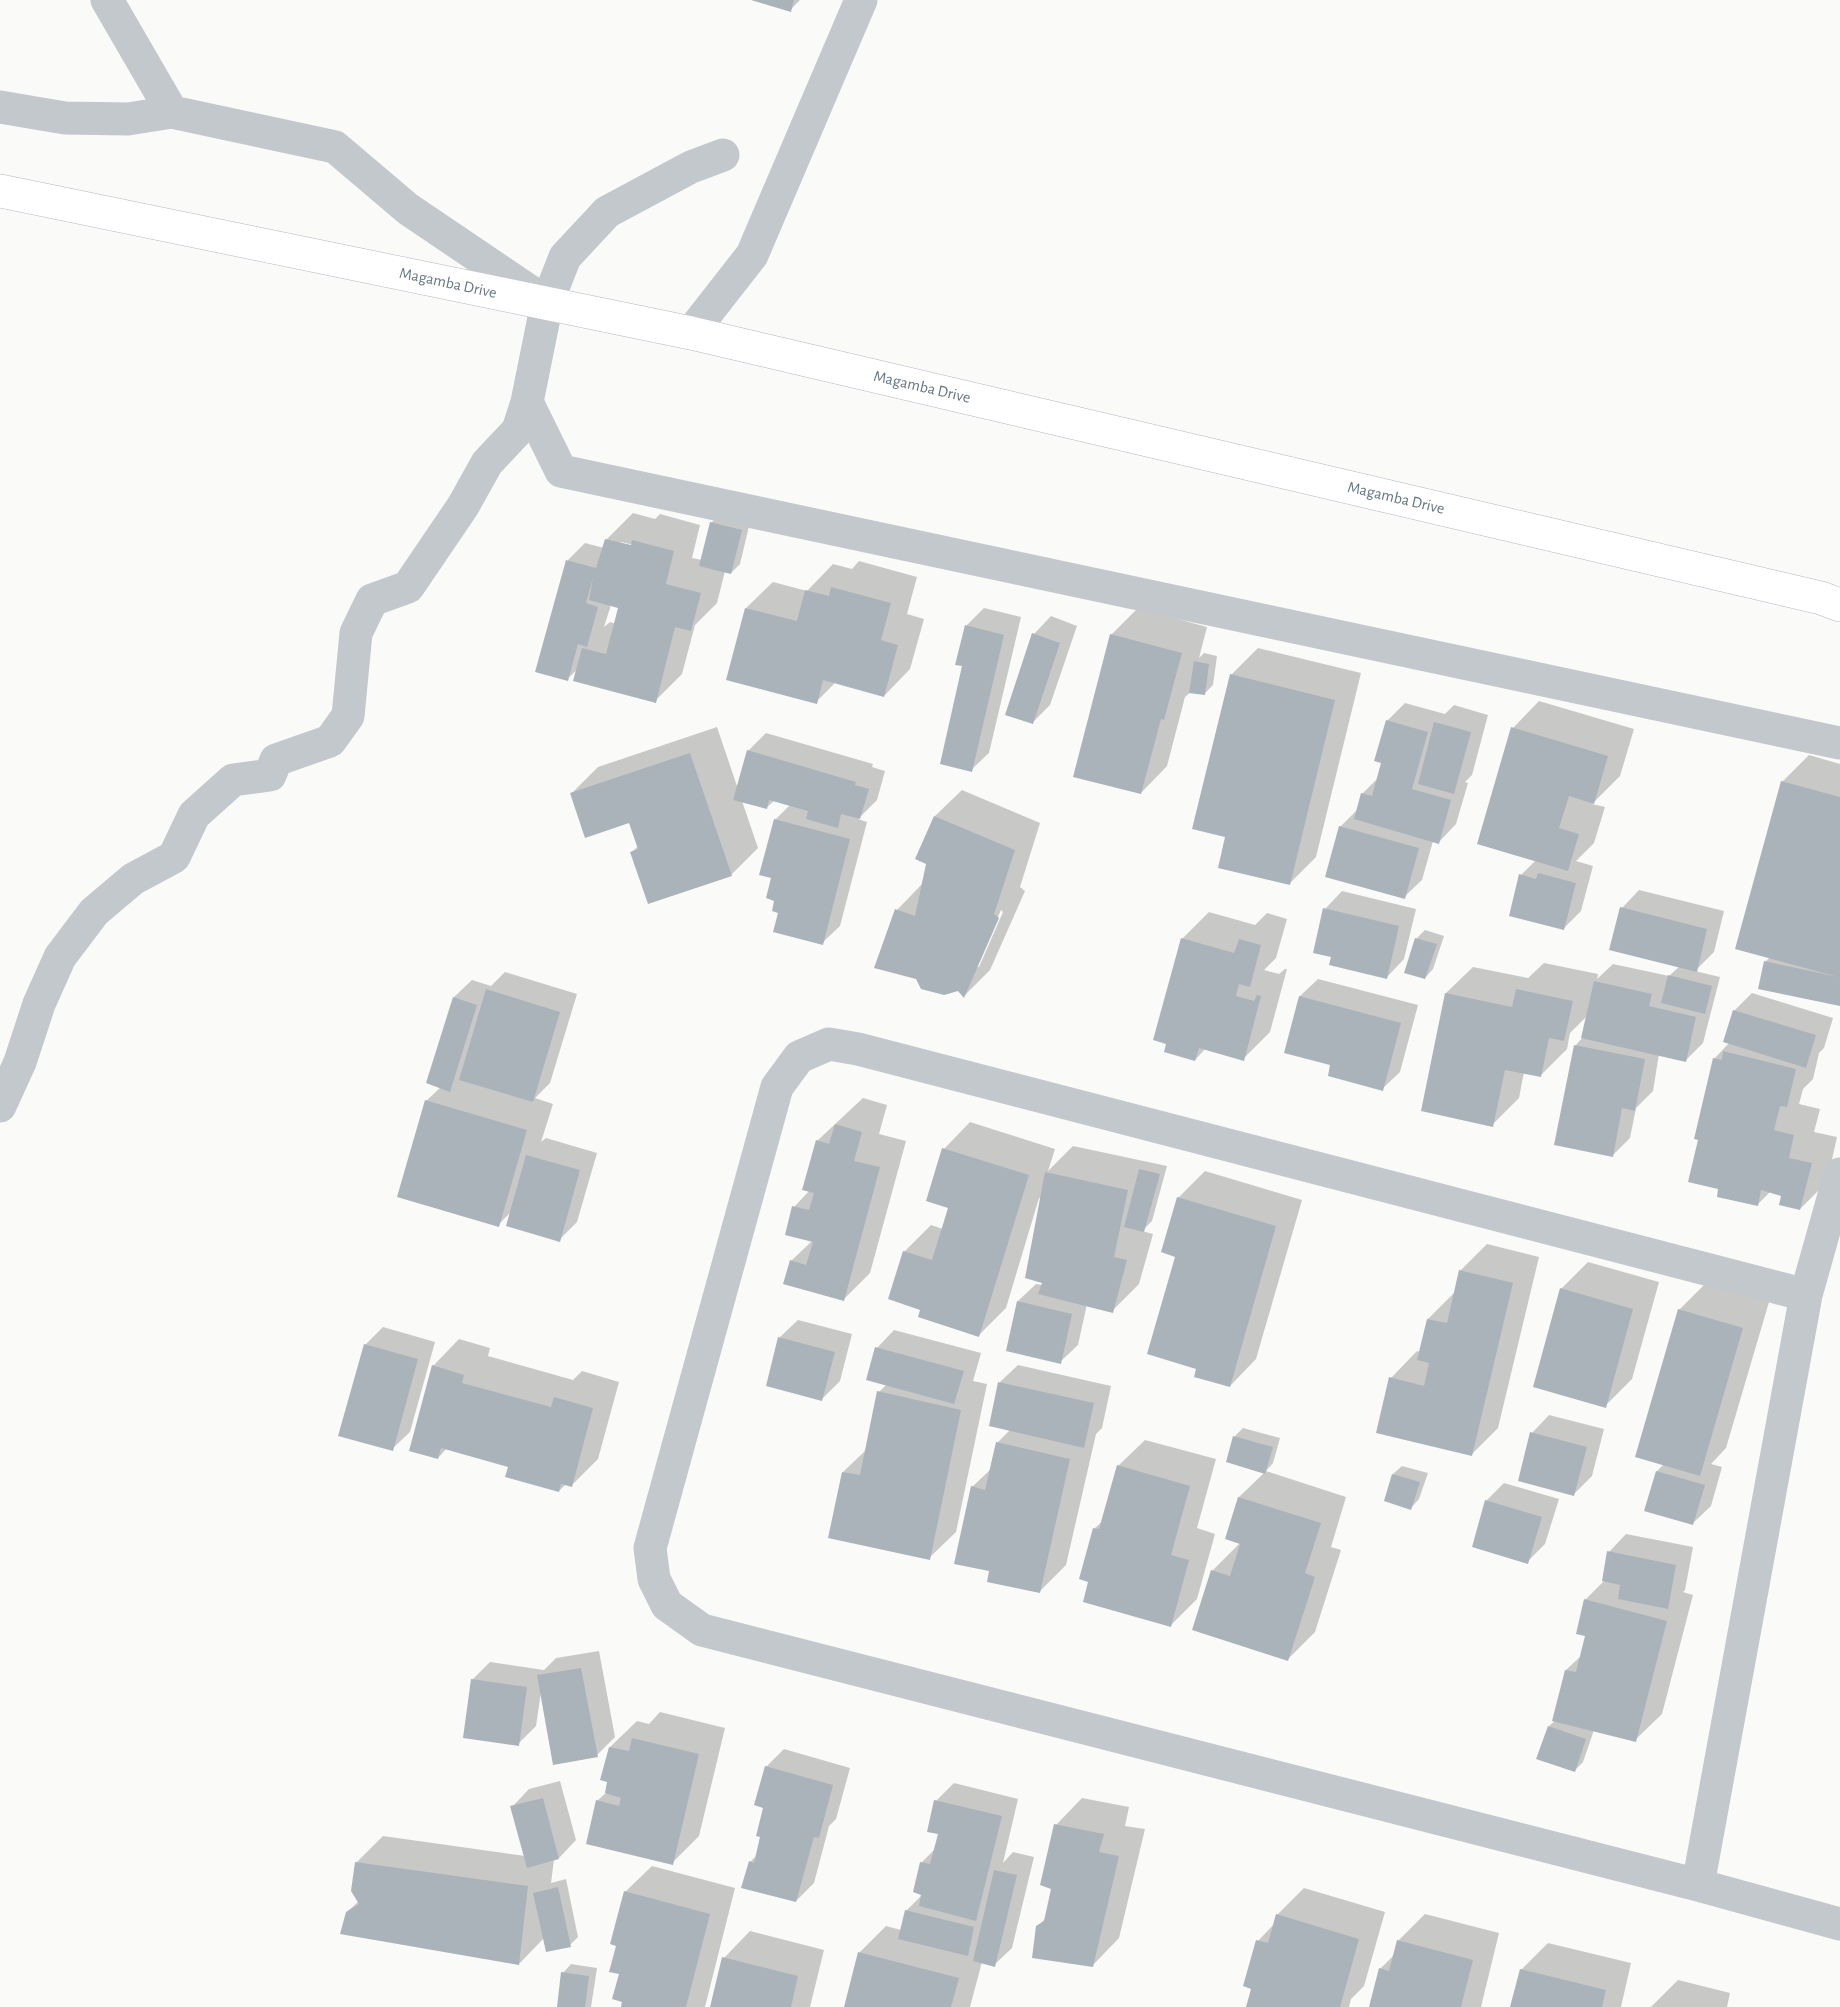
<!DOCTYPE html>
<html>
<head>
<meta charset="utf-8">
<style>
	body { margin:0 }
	canvas { display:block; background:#fafaf8 }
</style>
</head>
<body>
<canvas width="1840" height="2007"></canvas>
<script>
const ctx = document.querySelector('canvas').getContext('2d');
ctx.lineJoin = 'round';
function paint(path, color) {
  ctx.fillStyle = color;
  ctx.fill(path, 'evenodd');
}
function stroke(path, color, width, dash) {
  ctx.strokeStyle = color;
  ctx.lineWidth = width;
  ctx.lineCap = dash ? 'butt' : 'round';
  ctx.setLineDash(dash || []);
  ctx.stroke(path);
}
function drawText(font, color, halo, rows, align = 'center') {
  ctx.font = font + ' "Alegreya Sans",sans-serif';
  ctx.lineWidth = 6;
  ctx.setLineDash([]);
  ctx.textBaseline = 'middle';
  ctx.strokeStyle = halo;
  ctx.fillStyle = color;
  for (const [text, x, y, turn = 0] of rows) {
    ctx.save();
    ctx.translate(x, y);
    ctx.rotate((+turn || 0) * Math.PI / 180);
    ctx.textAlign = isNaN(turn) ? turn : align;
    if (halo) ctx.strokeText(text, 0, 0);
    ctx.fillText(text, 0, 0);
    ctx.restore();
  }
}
const shadow = new Path2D(`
	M754,0H800L790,10Z
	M633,513L655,519L660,514L700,525L692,558L702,560L711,523L720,514L750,522L740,564L731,573L725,571L717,603L695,625L682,674L655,701L578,669L567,679L568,560L585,543L604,548L606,540ZM621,542L638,546L621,545ZM611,605L620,607L616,624L610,622L604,627Z
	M859,561L917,577L907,614L924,619L910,669L884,696L836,682L816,702L746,608L773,582L807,591L833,564L852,569Z
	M984,608L1021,617L989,753L971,770L964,665L966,626Z
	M1138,608L1207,627L1199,658L1204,653L1217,656L1213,685L1204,694L1191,692L1185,697L1167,766L1141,793L1111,635Z
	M1051,616L1077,626L1050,705L1032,723L1034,634Z
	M1258,648L1361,673L1316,857L1289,884L1231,675Z
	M1539,701L1634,729L1620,776L1592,804L1605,807L1594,843L1576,861L1593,866L1581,911L1563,929L1521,875L1536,860L1513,728Z
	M1405,703L1445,714L1454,705L1488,715L1472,775L1465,782L1468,783L1456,824L1439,842L1433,841L1422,880L1404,897L1340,827L1358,809L1362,794L1379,777L1383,762L1387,721Z
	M717,727L738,789L748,751L766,733L873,764L872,767L885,771L877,800L858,819L867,822L840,926L822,943L780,912L776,900L773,877L775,820L791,804L775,800L766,808L742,801L758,848L731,875L631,853L638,846L630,821L572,793L598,767Z
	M1809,755L1840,764V1005L1765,962L1770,957L1782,782Z
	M962,790L1040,823L1020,887L1025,891L990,970L964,996L897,910L923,883L928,863L917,859L935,816ZM1001,910L1003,912L979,967H976Z
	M1639,890L1724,911L1714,952L1695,971L1720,977L1703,1043L1686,1060L1659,1054L1653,1091L1636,1108L1630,1138L1612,1156L1556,1144L1576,1045L1582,1038L1587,1016L1570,1033L1567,1049L1541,1075L1524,1072L1519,1098L1492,1125L1446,993L1473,967L1528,978L1544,963L1598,974L1597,979L1613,964L1669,976L1680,966L1622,908Z
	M1342,891L1416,909L1404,959L1387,977L1325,909Z
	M1209,912L1255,925L1267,913L1287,919L1276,958L1264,970L1279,974L1285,969H1287L1270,1032L1243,1059L1206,1048L1195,1060L1182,939Z
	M1425,930L1444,936L1433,969L1425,978L1406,972L1417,938Z
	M505,972L577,994L550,1083L535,1098L553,1104L541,1142L546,1138L597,1153L577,1222L559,1240L512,1211L498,1225L426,1101L441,1087L428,1082L454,997L472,980L491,986Z
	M1318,979L1418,1005L1400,1072L1382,1089L1332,1064L1300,996Z
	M1752,993L1833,1018L1824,1048L1819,1053L1813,1079L1803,1089L1799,1104L1820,1109L1814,1132L1837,1137L1827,1182L1800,1209L1783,1195L1771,1191L1757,1205L1714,1059L1730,1042L1734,1011Z
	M863,1098L887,1105L879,1134L906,1141L870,1273L843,1300L791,1261L812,1241L794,1207L810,1190L817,1141Z
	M970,1122L1055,1149L1048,1171L1073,1146L1167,1166L1152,1221L1142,1231L1153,1234L1139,1284L1112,1311L1087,1304L1078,1345L1060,1362L1018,1301L1036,1284L1043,1285L1042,1199L1039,1198L1006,1308L979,1335L922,1309L904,1252L931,1225L943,1229L950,1207L944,1149Z
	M1205,1171L1302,1200L1256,1359L1230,1386L1198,1368L1177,1256L1178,1198Z
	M1487,1244L1539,1257L1498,1428L1471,1455L1391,1378L1417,1351L1420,1352L1428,1319L1455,1292L1461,1270Z
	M1588,1262L1659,1282L1632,1379L1605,1406L1561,1289Z
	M1706,1283L1769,1302L1726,1448L1711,1464L1722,1467L1711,1506L1693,1523L1657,1471L1664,1464L1679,1310Z
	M798,1320L852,1334L840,1381L822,1399L767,1385L780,1337Z
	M383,1327L435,1342L410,1432L392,1449L365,1345Z
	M894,1330L981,1353L973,1381L987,1384L956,1532L929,1558L843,1472L867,1449L879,1392L887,1384L877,1348Z
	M459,1339L490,1348L488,1356L573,1380L582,1371L619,1382L598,1459L572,1485L566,1484L559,1491L510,1466L447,1448L438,1458L433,1366Z
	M1018,1365L1111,1386L1102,1428L1096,1434L1066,1565L1039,1592L991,1570L972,1487L992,1468L997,1443L1011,1429L990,1425L1000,1382Z
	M1549,1415L1604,1429L1592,1476L1574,1494L1532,1433Z
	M1243,1428L1280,1438L1273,1463L1266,1471L1346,1497L1331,1547L1341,1550L1315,1632L1288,1659L1194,1629L1213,1570L1240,1543L1227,1538L1239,1497L1265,1472L1228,1461L1235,1436Z
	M1145,1440L1216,1459L1197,1528L1215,1534L1197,1599L1170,1626L1095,1528L1104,1520L1118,1466Z
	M1402,1466L1428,1473L1419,1499L1411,1508L1393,1474Z
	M1504,1483L1559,1499L1545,1544L1527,1562L1486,1501Z
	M1626,1534L1693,1547L1685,1590L1683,1592L1693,1595L1662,1714L1635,1740L1594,1730L1583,1762L1574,1771L1549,1726L1556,1720L1566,1670L1582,1655L1587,1635L1585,1600L1605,1580L1609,1552Z
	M599,1651L615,1737L597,1755L541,1692L536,1726L518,1744L472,1680L490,1662L544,1670L556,1658Z
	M660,1712L725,1728L699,1836L672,1863L597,1801L607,1792L610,1747L637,1721L649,1724Z
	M784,1749L850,1768L836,1819L829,1826L814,1883L796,1901L750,1862L757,1855L765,1807L766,1767Z
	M560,1781L576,1840L559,1858L554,1859L551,1883L566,1879L578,1937L570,1945L544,1938L519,1964L347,1912L359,1901L357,1862L383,1836L525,1856L512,1807L529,1789Z
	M954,1783L1018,1799L1003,1863L1013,1852L1034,1857L1012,1948L994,1965L982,1962L970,2007H846L859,1953L886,1926L901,1930L906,1911L923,1894L921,1863L936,1848L940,1833L936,1801Z
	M1082,1798L1129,1807L1125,1826L1145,1829L1119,1938L1093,1965L1037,1927L1046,1918L1052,1888L1056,1825Z
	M652,1866L735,1888L705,2007H622L617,1945L625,1892Z
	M1304,1888L1385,1912L1364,1986L1351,1999L1349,2007H1247L1252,1988L1258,1941L1275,1923L1277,1915Z
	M1425,1914L1499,1933L1481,2007H1371L1380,1969L1395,1954L1398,1941Z
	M750,1931L824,1950L810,2007H712L724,1958Z
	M1548,1943L1631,1963L1621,2007H1512L1521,1970Z
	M571,1964L597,1968L591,2007H558L563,1973Z
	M1678,1980L1730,1993L1727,2007H1651Z`);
const building = new Path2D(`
	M751,0H794L791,12Z
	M710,522L742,530L731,574L699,566Z
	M605,539L631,545L632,540L674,551L666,584L701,593L691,631L675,627L656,703L573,681L582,648L606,654L618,608L589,600L593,578L586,603L598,607L587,647L578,644L568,681L535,672L566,560L596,568Z
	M831,587L891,603L881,640L898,645L884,697L823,680L817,704L726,680L745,608L797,621L805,590L829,596Z
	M965,625L1004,635L972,772L940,764L962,666L955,665Z
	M1032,633L1060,643L1033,724L1005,715Z
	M1110,634L1182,653L1164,720L1161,719L1141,794L1073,777Z
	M1194,661L1209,664L1205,695L1189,693Z
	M1230,674L1335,700L1290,885L1218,868L1225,837L1192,829Z
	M1386,720L1428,732L1412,789L1451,800L1439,844L1354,819L1361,793L1372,796L1381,763L1374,761Z
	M1434,722L1471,732L1454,794L1418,784Z
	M1511,727L1608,756L1594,804L1569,796L1559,828L1579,834L1568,871L1477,844Z
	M747,750L856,782L855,785L869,789L860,819L841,814L838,828L806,819L808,811L769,800L767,809L733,800Z
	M690,753L732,876L648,904L630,852L638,849L629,823L585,838L570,793Z
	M1781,781L1840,797V1006L1758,989L1764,961L1838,977L1735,949Z
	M934,816L1015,850L994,914L999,918L964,998L958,991L944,995L921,989L916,979L874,968L895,909L915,916L926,864L915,859Z
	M774,819L850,839L823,945L773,932L778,913L772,911L774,901L766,898L771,878L759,875Z
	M1339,826L1419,848L1405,899L1325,877Z
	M1538,873L1576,883L1564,930L1509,916L1519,874L1536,879Z
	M1620,907L1707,929L1697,972L1609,950Z
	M1323,908L1399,926L1387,979L1329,965L1331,957L1313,953Z
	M1181,938L1234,953L1239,939L1261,945L1250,987L1239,984L1236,996L1254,1001L1257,995L1261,996L1244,1061L1199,1048L1195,1061L1164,1052L1166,1044L1153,1040Z
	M1415,938L1437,944L1425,979L1404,973Z
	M1668,975L1712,986L1705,1014L1661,1003Z
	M1594,981L1652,994L1649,1006L1696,1017L1686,1062L1581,1038Z
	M486,989L560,1012L533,1102L459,1080Z
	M1516,989L1573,1001L1564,1041L1549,1038L1541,1077L1505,1070L1493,1127L1421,1111L1445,993L1512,1007Z
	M1299,996L1401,1023L1383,1091L1328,1076L1330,1065L1284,1053Z
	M453,997L477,1005L450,1092L426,1083Z
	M1733,1010L1816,1035L1806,1068L1723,1042Z
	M1574,1045L1645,1059L1635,1111L1622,1108L1613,1157L1554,1145Z
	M1723,1051L1796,1069L1787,1107L1780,1106L1774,1130L1794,1135L1789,1158L1812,1163L1800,1210L1779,1205L1781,1196L1761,1190L1758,1206L1717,1197L1718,1189L1688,1182L1698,1140L1694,1139L1713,1058L1722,1060Z
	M425,1100L527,1130L499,1227L397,1197Z
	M835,1124L862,1132L854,1161L880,1167L844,1301L783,1284L790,1260L806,1265L813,1242L785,1235L792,1206L809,1210L814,1193L802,1190L816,1140L829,1144Z
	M942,1148L1029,1175L979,1337L918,1317L920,1310L888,1299L903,1251L932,1260L948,1208L926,1201Z
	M526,1155L580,1170L560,1242L506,1226Z
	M1139,1169L1160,1174L1144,1232L1124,1227Z
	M1045,1172L1128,1190L1114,1257L1127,1260L1113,1313L1038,1294L1042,1283L1025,1278Z
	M1177,1197L1276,1226L1230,1387L1194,1377L1196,1369L1147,1354L1175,1257L1161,1252Z
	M1459,1270L1513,1283L1472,1456L1376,1433L1389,1377L1424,1386L1429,1363L1417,1360L1427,1319L1447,1323Z
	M1560,1288L1633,1309L1606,1408L1533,1387Z
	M1017,1301L1072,1314L1061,1364L1006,1351Z
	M1678,1309L1743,1328L1700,1476L1635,1457Z
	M778,1337L835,1352L822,1401L766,1386Z
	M364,1344L418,1359L393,1451L338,1436Z
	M875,1347L964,1371L954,1404L866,1380Z
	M432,1365L464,1375L462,1383L551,1407L554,1397L593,1408L572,1487L561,1484L559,1492L505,1477L508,1467L441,1448L438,1459L409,1451Z
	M998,1382L1094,1403L1084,1448L989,1426Z
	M877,1391L961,1410L930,1560L828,1538L842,1472L860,1475Z
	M1530,1432L1587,1447L1574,1496L1518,1481Z
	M1233,1436L1273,1447L1265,1474L1226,1462Z
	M996,1442L1070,1459L1040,1593L987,1582L989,1571L954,1564L971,1486L985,1490Z
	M1117,1465L1190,1486L1171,1555L1189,1560L1171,1627L1083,1602L1088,1582L1079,1579L1093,1528L1099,1529Z
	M1656,1471L1705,1485L1693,1525L1644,1511Z
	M1392,1474L1420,1482L1411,1510L1384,1501Z
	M1238,1497L1321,1523L1305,1573L1315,1577L1288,1661L1192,1630L1211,1570L1230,1576L1240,1544L1225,1539Z
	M1485,1500L1542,1517L1528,1564L1472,1547Z
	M1607,1551L1676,1565L1668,1609L1618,1599L1620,1585L1602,1581Z
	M1584,1599L1667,1621L1636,1742L1552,1721L1565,1670L1576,1672L1585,1636L1576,1634Z
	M581,1668L598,1757L553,1765L537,1675Z
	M471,1679L527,1687L519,1746L463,1738Z
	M1548,1726L1586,1739L1575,1772L1536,1759Z
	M632,1738L699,1754L673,1865L586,1844L596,1800L619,1806L621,1798L605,1793L607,1782L600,1780L609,1747L629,1751Z
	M765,1766L833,1785L819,1838L814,1837L796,1902L741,1888L749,1861L754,1863L760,1837L756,1836L763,1808L754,1805Z
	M543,1798L559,1859L527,1868L510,1806Z
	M934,1800L1002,1816L976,1921L919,1906L921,1895L913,1892L920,1862L930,1864L938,1834L927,1832Z
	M1054,1824L1104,1834L1099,1852L1119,1856L1093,1967L1032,1958L1036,1926L1044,1921L1051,1889L1040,1885Z
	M355,1862L528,1886L519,1965L340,1934L346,1912L359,1904L351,1891Z
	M994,1870L1017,1875L995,1967L973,1961Z
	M558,1887L571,1947L546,1952L533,1893Z
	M624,1891L710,1914L686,2007H621L622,2002L612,1999L619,1974L609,1972L616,1946L610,1944Z
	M905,1910L974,1927L968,1956L898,1939Z
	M1276,1914L1359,1939L1340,2007H1246L1251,1989L1243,1986L1256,1940L1268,1943Z
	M1397,1940L1473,1960L1461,2007H1369L1379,1968L1389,1971Z
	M858,1952L959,1978L951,2007H844Z
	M722,1957L798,1976L791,2007H710Z
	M1520,1969L1606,1990L1602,2007H1510Z
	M561,1972L589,1976L585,2007H557Z`);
const street = new Path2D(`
	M107,0L172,112L335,147L408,209L547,303
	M0,107L65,118L128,119L172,112
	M723,155L691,167L607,212L565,257L547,303L527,402L561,471L1840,743
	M691,333L752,255L861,0
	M0,1106L20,1062L39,1004L60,957L94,912L133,879L174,857L194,815L233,780L270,775L276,760L330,741L348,716L356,633L372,600L408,587L463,506L487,463L518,430L527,402
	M1806,1295L858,1049L829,1044L799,1057L777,1087L650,1548L654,1579L667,1605L702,1630L1698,1885L1840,1924
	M1698,1885L1806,1295L1840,1174`);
const secondary = new Path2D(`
	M0,191L691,333L1821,598L1840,605`);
const streetNames = [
	["Magamba Drive",448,283,12],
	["Magamba Drive",922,387,13],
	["Magamba Drive",1396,498,13]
];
paint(shadow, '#0003');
paint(building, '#aab3b9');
stroke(secondary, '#b3babf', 34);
stroke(street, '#c3c8cc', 33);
stroke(secondary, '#fff', 33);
drawText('16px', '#657683', '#fff', streetNames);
</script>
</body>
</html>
